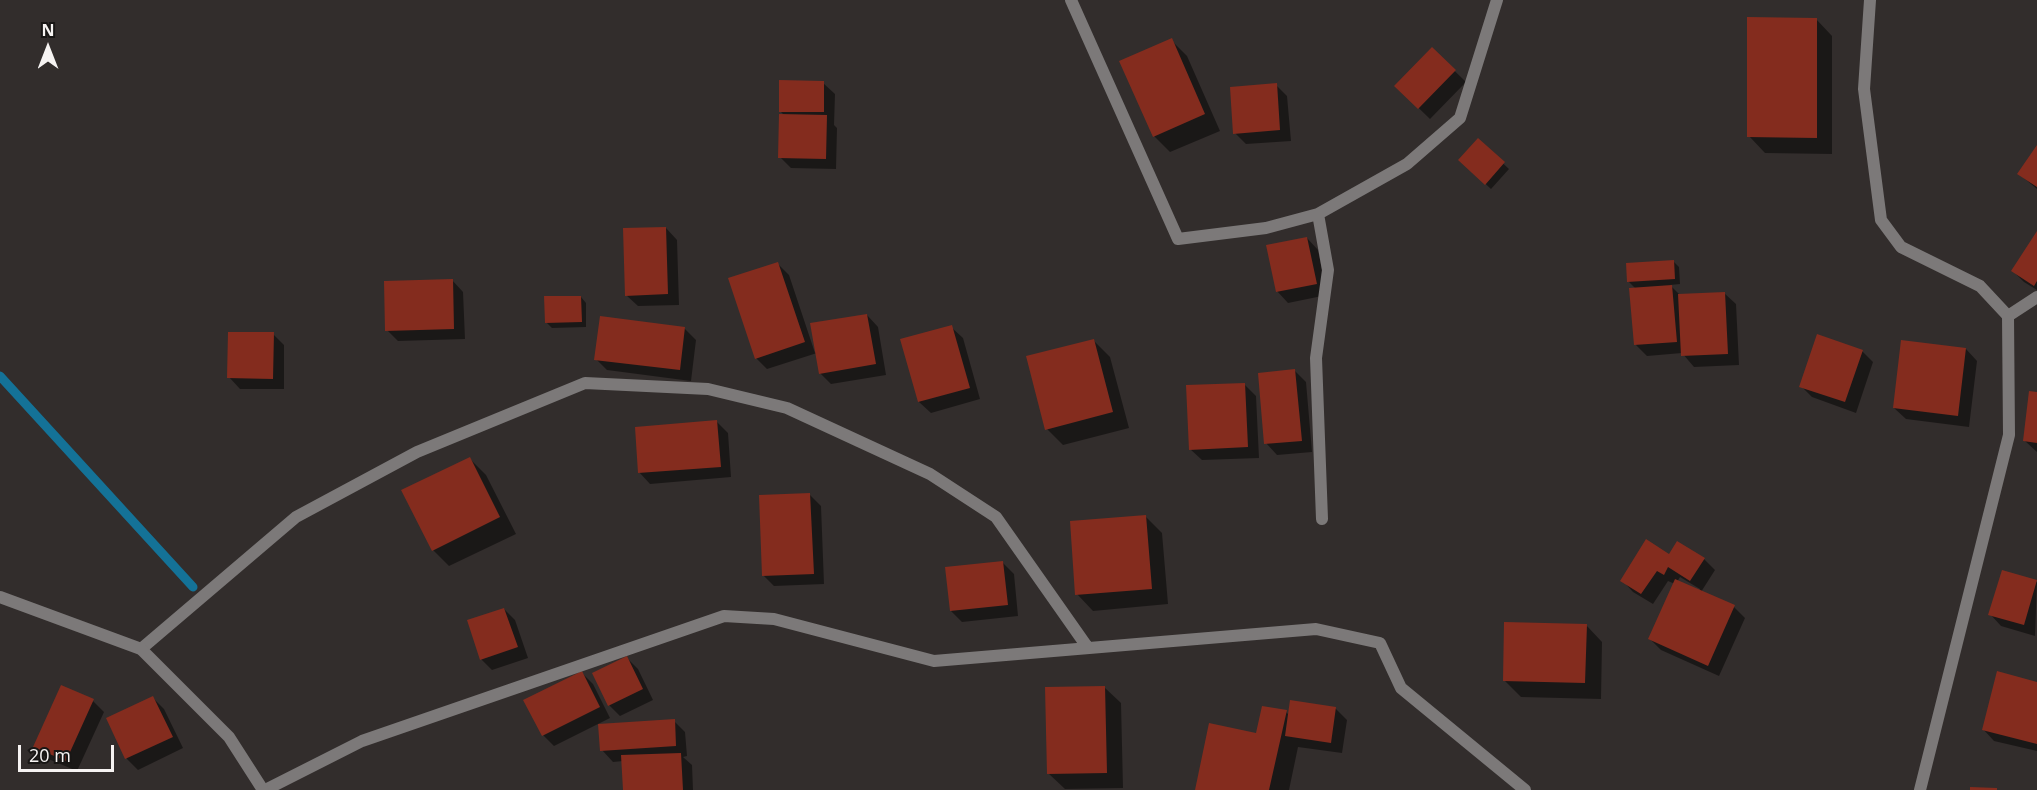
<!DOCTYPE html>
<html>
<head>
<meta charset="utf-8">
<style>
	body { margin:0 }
	#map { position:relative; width:2037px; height:790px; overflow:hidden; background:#322d2c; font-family:"Open Sans",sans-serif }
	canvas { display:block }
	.north { position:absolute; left:18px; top:18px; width:60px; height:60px; -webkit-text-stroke:4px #181615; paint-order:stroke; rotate:0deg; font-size:16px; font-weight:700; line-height:24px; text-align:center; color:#f6f3f2 }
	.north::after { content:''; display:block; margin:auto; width:21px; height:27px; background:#f6f3f2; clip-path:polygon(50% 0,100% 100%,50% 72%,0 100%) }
	.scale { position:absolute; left:18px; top:745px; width:96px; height:27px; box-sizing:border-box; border:3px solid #f6f3f2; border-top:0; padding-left:8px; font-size:18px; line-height:21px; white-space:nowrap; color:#f6f3f2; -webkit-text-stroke:4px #181615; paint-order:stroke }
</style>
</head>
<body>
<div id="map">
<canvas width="2037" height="790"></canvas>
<div class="north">N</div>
<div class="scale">20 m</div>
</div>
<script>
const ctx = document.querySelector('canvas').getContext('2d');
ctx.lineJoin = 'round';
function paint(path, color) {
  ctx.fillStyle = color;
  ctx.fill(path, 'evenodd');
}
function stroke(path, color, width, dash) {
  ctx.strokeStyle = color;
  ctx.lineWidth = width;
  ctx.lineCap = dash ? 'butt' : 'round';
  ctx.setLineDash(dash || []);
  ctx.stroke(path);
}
const shadow = new Path2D(`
	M1816,19L1832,36V154L1765,153L1749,136Z
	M1171,40L1187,56L1220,131L1170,152L1154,136Z
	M1432,49L1466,82L1430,119L1396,86Z
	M823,83L835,94L834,125L837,128L836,169L791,168L780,157L784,115L780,111Z
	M1276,85L1287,96L1291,141L1246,144L1235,133Z
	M1478,140L1509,169L1491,189L1460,160Z
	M2037,148V189L2019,174Z
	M666,228L677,240L679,305L638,306L626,295Z
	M2037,235V290L2024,282L2013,271Z
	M1307,238L1318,250L1327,295L1288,303L1277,291Z
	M1674,262L1679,267L1680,284L1670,285L1681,296L1724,293L1736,304L1739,365L1694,367L1682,353L1647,356L1636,345V289L1628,281Z
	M778,264L789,275L815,353L867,315L878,327L886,375L831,384L820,373L817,353L767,369L756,358Z
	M452,280L463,292L465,339L398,341L387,330Z
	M581,297L586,303V327L552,328L546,322Z
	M951,327L963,338L980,399L931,413L919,402Z
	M684,328L696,340L691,381L607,370L596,359Z
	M273,334L284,345V389H240L229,377Z
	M1094,341L1110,357L1129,428L1063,445L1047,429Z
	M1966,349L1977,361L1969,427L1906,419L1894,408Z
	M1862,351L1873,362L1856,413L1812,397L1801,386Z
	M1295,371L1306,382L1312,452L1277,455L1266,443Z
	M1244,384L1256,396L1259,458L1202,460L1190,449Z
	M2037,393V452L2025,441Z
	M717,422L728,433L731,477L650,484L639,472Z
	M470,459L486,475L516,534L449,566L433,550Z
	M810,495L821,506L824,584L774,586L763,575Z
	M1146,517L1162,533L1168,604L1093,611L1077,594Z
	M1669,556L1704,559L1715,570L1701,592L1734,607L1745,618L1719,676L1661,650L1650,639L1675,584L1668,581L1653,604L1633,592L1622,580ZM1680,577L1700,589L1699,591L1677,582Z
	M1003,563L1014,574L1018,616L962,622L951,611Z
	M2003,572L2037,582L2035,636L2001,626L1990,614Z
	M504,609L515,620L528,658L492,670L481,659Z
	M1586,625L1602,642L1601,699L1521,697L1505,681Z
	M627,658L638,669L653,700L620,716L609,705Z
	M582,673L593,684L610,718L554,746L543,735Z
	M2037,683V751L1994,741L1983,729Z
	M1104,687L1121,703L1123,788L1065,789L1048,773Z
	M153,698L164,709L183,748L138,770L127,759L108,719Z
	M93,701L104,712L77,771L46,758L35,746Z
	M1336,709L1347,720L1342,753L1298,747L1289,790H1196L1257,735L1286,712L1289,715Z
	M674,721L685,732L687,756L683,757L692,765L693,790H625L623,761L613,762L602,750Z`);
const stream = new Path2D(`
	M0,376L193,587`);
const building = new Path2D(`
	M1747,17L1817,18V138L1747,137Z
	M1172,38L1205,114L1153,137L1119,61Z
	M1432,47L1456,70L1418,109L1394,86Z
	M779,80L824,81V112H779Z
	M1277,83L1280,130L1233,134L1230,87Z
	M779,114L827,115L826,159L778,158Z
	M1478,138L1505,162L1485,185L1458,160Z
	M2037,145V187L2017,174Z
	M666,227L668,294L625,296L623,228Z
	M2037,231V281L2034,286L2011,271Z
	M1307,237L1317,284L1276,292L1266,245Z
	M1674,260L1675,279L1627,282L1626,263Z
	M778,262L805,342L755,359L728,278Z
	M453,279L454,329L385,331L384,281Z
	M1672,285L1677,342L1634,345L1629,288Z
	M1725,292L1728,354L1681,356L1678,294Z
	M544,296H581L582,322L545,323Z
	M867,314L876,364L819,374L810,323Z
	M600,316L685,327L680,370L594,360Z
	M952,325L970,388L918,402L900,339Z
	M228,332H274L273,379L227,378Z
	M1817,334L1863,350L1845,402L1799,387Z
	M1094,339L1113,412L1045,430L1026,356Z
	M1901,340L1966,348L1958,416L1893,408Z
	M1295,369L1302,441L1264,444L1258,373Z
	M1245,383L1248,447L1189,450L1186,385Z
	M2029,391L2037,392V443L2023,441Z
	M717,420L721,467L638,473L635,427Z
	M470,457L500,517L432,551L401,490Z
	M810,493L814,574L762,576L759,495Z
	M1146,515L1152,589L1075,595L1070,521Z
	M1646,539L1669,554L1677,541L1705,558L1690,581L1668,567L1664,575L1657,571L1641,594L1620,581Z
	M1003,561L1008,605L950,611L945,567Z
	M2002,570L2037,580L2024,625L1988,615Z
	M1675,579L1735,605L1708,666L1648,639Z
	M504,608L518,647L480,660L467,620Z
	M1504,622L1587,624L1585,683L1503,681Z
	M627,656L643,689L608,706L592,673Z
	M582,671L600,707L542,736L523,700Z
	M1997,671L2037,682V744L1982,730Z
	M61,685L94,699L66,761L33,747Z
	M1105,686L1107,773L1047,774L1045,687Z
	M153,696L173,737L125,759L106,718Z
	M1290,700L1336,707L1331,743L1285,736Z
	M1262,706L1287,710L1269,790H1195L1209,723L1256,733Z
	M675,719L676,746L600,751L598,724Z
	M681,753L683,790H623L621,755Z
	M1970,787L1997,788V790H1970Z`);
const minor = new Path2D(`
	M1071,0L1178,239L1266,228L1318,214L1407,164L1460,118L1497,0
	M1318,214L1328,270L1316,358L1322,519
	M2008,316L2037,297
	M141,649L296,517L417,452L585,383L708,389L787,408L930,474L996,517L1088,648
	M265,790L362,741L724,616L774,619L934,661L1316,629L1380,643L1401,688L1525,790`);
const tertiary = new Path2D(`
	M1870,0L1864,89L1881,220L1901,247L1980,286L2008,316L2009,435L1920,790
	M0,597L141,649L229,737L263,790`);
paint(shadow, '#0007');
stroke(stream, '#147297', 9);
paint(building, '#842c1e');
stroke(minor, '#7c7979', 12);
stroke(tertiary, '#7c7979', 12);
</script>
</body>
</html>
